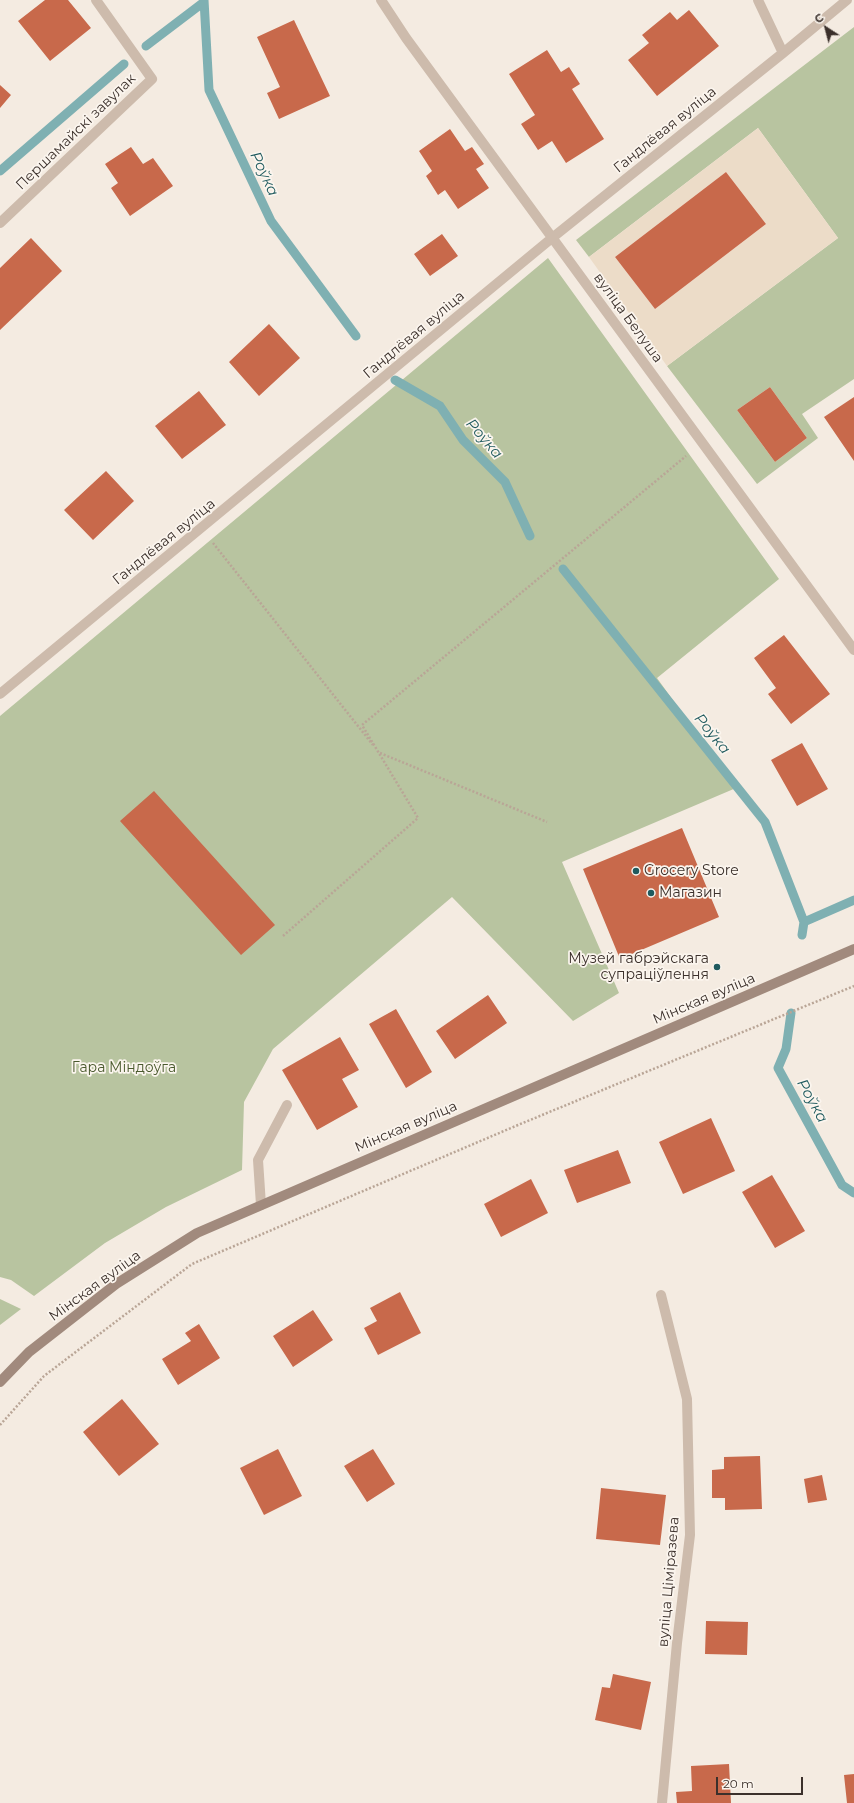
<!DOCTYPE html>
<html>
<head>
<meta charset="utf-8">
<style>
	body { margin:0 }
	#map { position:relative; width:854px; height:1803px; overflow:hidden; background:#f4ebe1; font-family:Montserrat,sans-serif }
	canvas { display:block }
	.north { position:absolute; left:806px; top:8px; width:40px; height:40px; -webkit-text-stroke:3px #fbf5ee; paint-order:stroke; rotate:324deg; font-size:11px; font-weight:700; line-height:16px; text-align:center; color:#3b302b }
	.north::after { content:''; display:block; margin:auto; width:14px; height:18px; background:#3b302b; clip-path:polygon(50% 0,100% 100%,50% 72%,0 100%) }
	.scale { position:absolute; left:716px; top:1777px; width:87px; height:18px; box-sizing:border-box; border:2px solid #3b302b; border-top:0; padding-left:5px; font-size:12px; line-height:14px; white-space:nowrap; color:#3b302b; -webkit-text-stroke:3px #fbf5ee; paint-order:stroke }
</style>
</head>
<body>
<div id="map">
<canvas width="854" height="1803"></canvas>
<div class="north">С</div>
<div class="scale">20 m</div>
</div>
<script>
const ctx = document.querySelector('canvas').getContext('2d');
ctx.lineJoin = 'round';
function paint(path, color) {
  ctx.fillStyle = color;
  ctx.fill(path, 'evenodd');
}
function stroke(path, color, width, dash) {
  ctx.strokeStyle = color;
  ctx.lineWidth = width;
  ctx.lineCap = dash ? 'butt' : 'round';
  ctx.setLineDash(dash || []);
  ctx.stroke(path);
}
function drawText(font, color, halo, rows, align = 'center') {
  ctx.font = font + ' Montserrat,sans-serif';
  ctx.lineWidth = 3.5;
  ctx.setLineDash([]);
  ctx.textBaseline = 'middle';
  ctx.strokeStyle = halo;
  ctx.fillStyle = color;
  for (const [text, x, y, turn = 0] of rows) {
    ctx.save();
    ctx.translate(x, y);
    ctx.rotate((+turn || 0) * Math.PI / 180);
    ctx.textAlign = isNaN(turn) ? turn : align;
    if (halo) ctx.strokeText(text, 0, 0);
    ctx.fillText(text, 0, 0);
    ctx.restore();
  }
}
const green = new Path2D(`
	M854,27V379L802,414L818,438L757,484L667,366L838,238L758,128L589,257L576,240ZM770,387L807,438L775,462L737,410Z
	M548,258L779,579L657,678L736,788L562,862L619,993L573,1021L452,897L273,1049L244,1102L242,1170L166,1207L105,1243L34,1296L11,1280L0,1277V716Z
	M0,1299L21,1309L0,1325Z`);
const plaza = new Path2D(`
	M758,128L838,238L667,366L589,257ZM726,172L766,224L655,309L615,257Z`);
const stream = new Path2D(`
	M204,0L209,90L271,221L356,336
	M146,46L204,2
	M0,171L124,64
	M395,380L440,406L463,440L505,482L530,536
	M563,569L765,822L804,922L802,935
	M804,922L854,900
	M791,1013L786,1049L778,1068L842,1185L854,1193`);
const building = new Path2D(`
	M45,0H68L91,28L50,61L18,21Z
	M689,10L719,46L657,96L628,60L649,43L642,35L670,12L677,20Z
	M294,20L330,96L279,119L267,93L280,87L257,37Z
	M547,50L561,72L569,67L580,84L572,89L604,139L566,163L552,141L538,150L521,124L535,115L509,74Z
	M0,85L11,95L0,108Z
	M450,129L465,151L472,147L484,164L476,169L489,188L458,209L445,190L438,195L426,176L432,171L419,151Z
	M131,147L143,164L153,158L173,186L130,216L111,188L118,183L105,164Z
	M726,172L766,224L655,309L615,257Z
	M442,234L458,256L430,276L414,254Z
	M31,238L62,271L0,330V268Z
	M269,324L300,358L259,396L229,362Z
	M770,387L807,438L775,462L737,410Z
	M199,391L226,425L182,459L155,426Z
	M854,397V461L824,417Z
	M106,471L134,501L93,540L64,510Z
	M784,635L830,694L791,724L768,694L776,688L754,658Z
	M802,743L828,789L797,806L771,760Z
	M154,791L275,925L241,955L120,821Z
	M682,828L719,917L620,959L583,869Z
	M488,995L507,1023L455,1059L436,1031Z
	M396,1009L432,1072L406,1088L369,1024Z
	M340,1037L359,1070L342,1079L358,1107L317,1130L282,1070Z
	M711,1118L735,1171L683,1194L659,1142Z
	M618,1150L631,1183L577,1203L564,1170Z
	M772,1175L805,1231L775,1248L742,1192Z
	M531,1179L548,1213L501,1237L484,1204Z
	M400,1292L421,1333L378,1355L364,1328L377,1321L370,1308Z
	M313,1310L333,1340L293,1367L273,1336Z
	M199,1324L220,1358L178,1385L162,1359L191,1341L185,1333Z
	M122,1399L159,1444L119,1476L83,1432Z
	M278,1449L302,1496L264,1515L240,1468Z
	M373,1449L395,1484L367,1502L344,1466Z
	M760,1456L762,1509L725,1510V1498H712V1470L724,1469V1457Z
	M822,1475L827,1500L808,1503L804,1479Z
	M601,1488L666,1495L660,1545L596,1539Z
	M706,1621L748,1622L747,1655L705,1654Z
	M613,1674L651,1682L641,1730L595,1720L602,1687L610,1688Z
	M729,1764L731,1803H677L676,1792L692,1791L691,1766Z
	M854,1774V1803H847L844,1775Z`);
const path = new Path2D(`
	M213,543L373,745
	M380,753L547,822
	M283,936L418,818L362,725L686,456
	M0,1425L44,1376L192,1264L518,1125L854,986`);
const lane = new Path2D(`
	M261,1205L258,1160L287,1105`);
const street = new Path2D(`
	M381,0L406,38L854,650
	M758,0L783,53
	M0,223L152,79L96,0
	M0,694L552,238L783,53L847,0
	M661,1295L687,1399L690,1535L677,1643L662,1803`);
const secondary = new Path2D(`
	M0,1382L29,1352L116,1284L197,1233L854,949`);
const markers = [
	[636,871,4,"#1f5a5e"],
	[651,893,4,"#1f5a5e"],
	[717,967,4,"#1f5a5e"]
];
const streetNames = [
	["Гандлёвая вуліца",665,130,-39],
	["Першамайскі завулак",76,132,-44],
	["вуліца Белуша",628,318,54],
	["Гандлёвая вуліца",414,335,-40],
	["Гандлёвая вуліца",164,542,-39],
	["Мінская вуліца",704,999,-23],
	["Мінская вуліца",406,1127,-23],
	["Мінская вуліца",95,1286,-36],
	["вуліца Ціміразева",669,1582,-85]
];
const poiNames = [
	["Grocery Store",644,871],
	["Магазин",659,893],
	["Музей габрэйскага",709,959,"right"],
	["супраціўлення",709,975,"right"]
];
const parkNames = [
	["Гара Міндоўга",124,1068]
];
const waterNames = [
	["Роўка",264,174,65],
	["Роўка",484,439,49],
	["Роўка",712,734,51],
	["Роўка",812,1101,61]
];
paint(green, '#b8c4a0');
paint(plaza, '#ecdcc8');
stroke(stream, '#7fb0b2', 9);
paint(building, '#c8694b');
stroke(path, '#b9a596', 2.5, [2, 2]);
stroke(lane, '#cdbbac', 10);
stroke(street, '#cdbbac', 10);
stroke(secondary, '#a18a7d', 10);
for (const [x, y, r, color] of markers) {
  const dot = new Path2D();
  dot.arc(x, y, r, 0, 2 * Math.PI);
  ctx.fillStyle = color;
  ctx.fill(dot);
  stroke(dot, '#fbf5ee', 1.5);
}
drawText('14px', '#3b302b', '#fbf5ee', streetNames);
drawText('14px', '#3b302b', '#fbf5ee', poiNames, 'left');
drawText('14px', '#4a5a2e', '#fbf5ee', parkNames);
drawText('italic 15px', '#1f5a5e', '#fbf5ee', waterNames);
</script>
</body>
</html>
